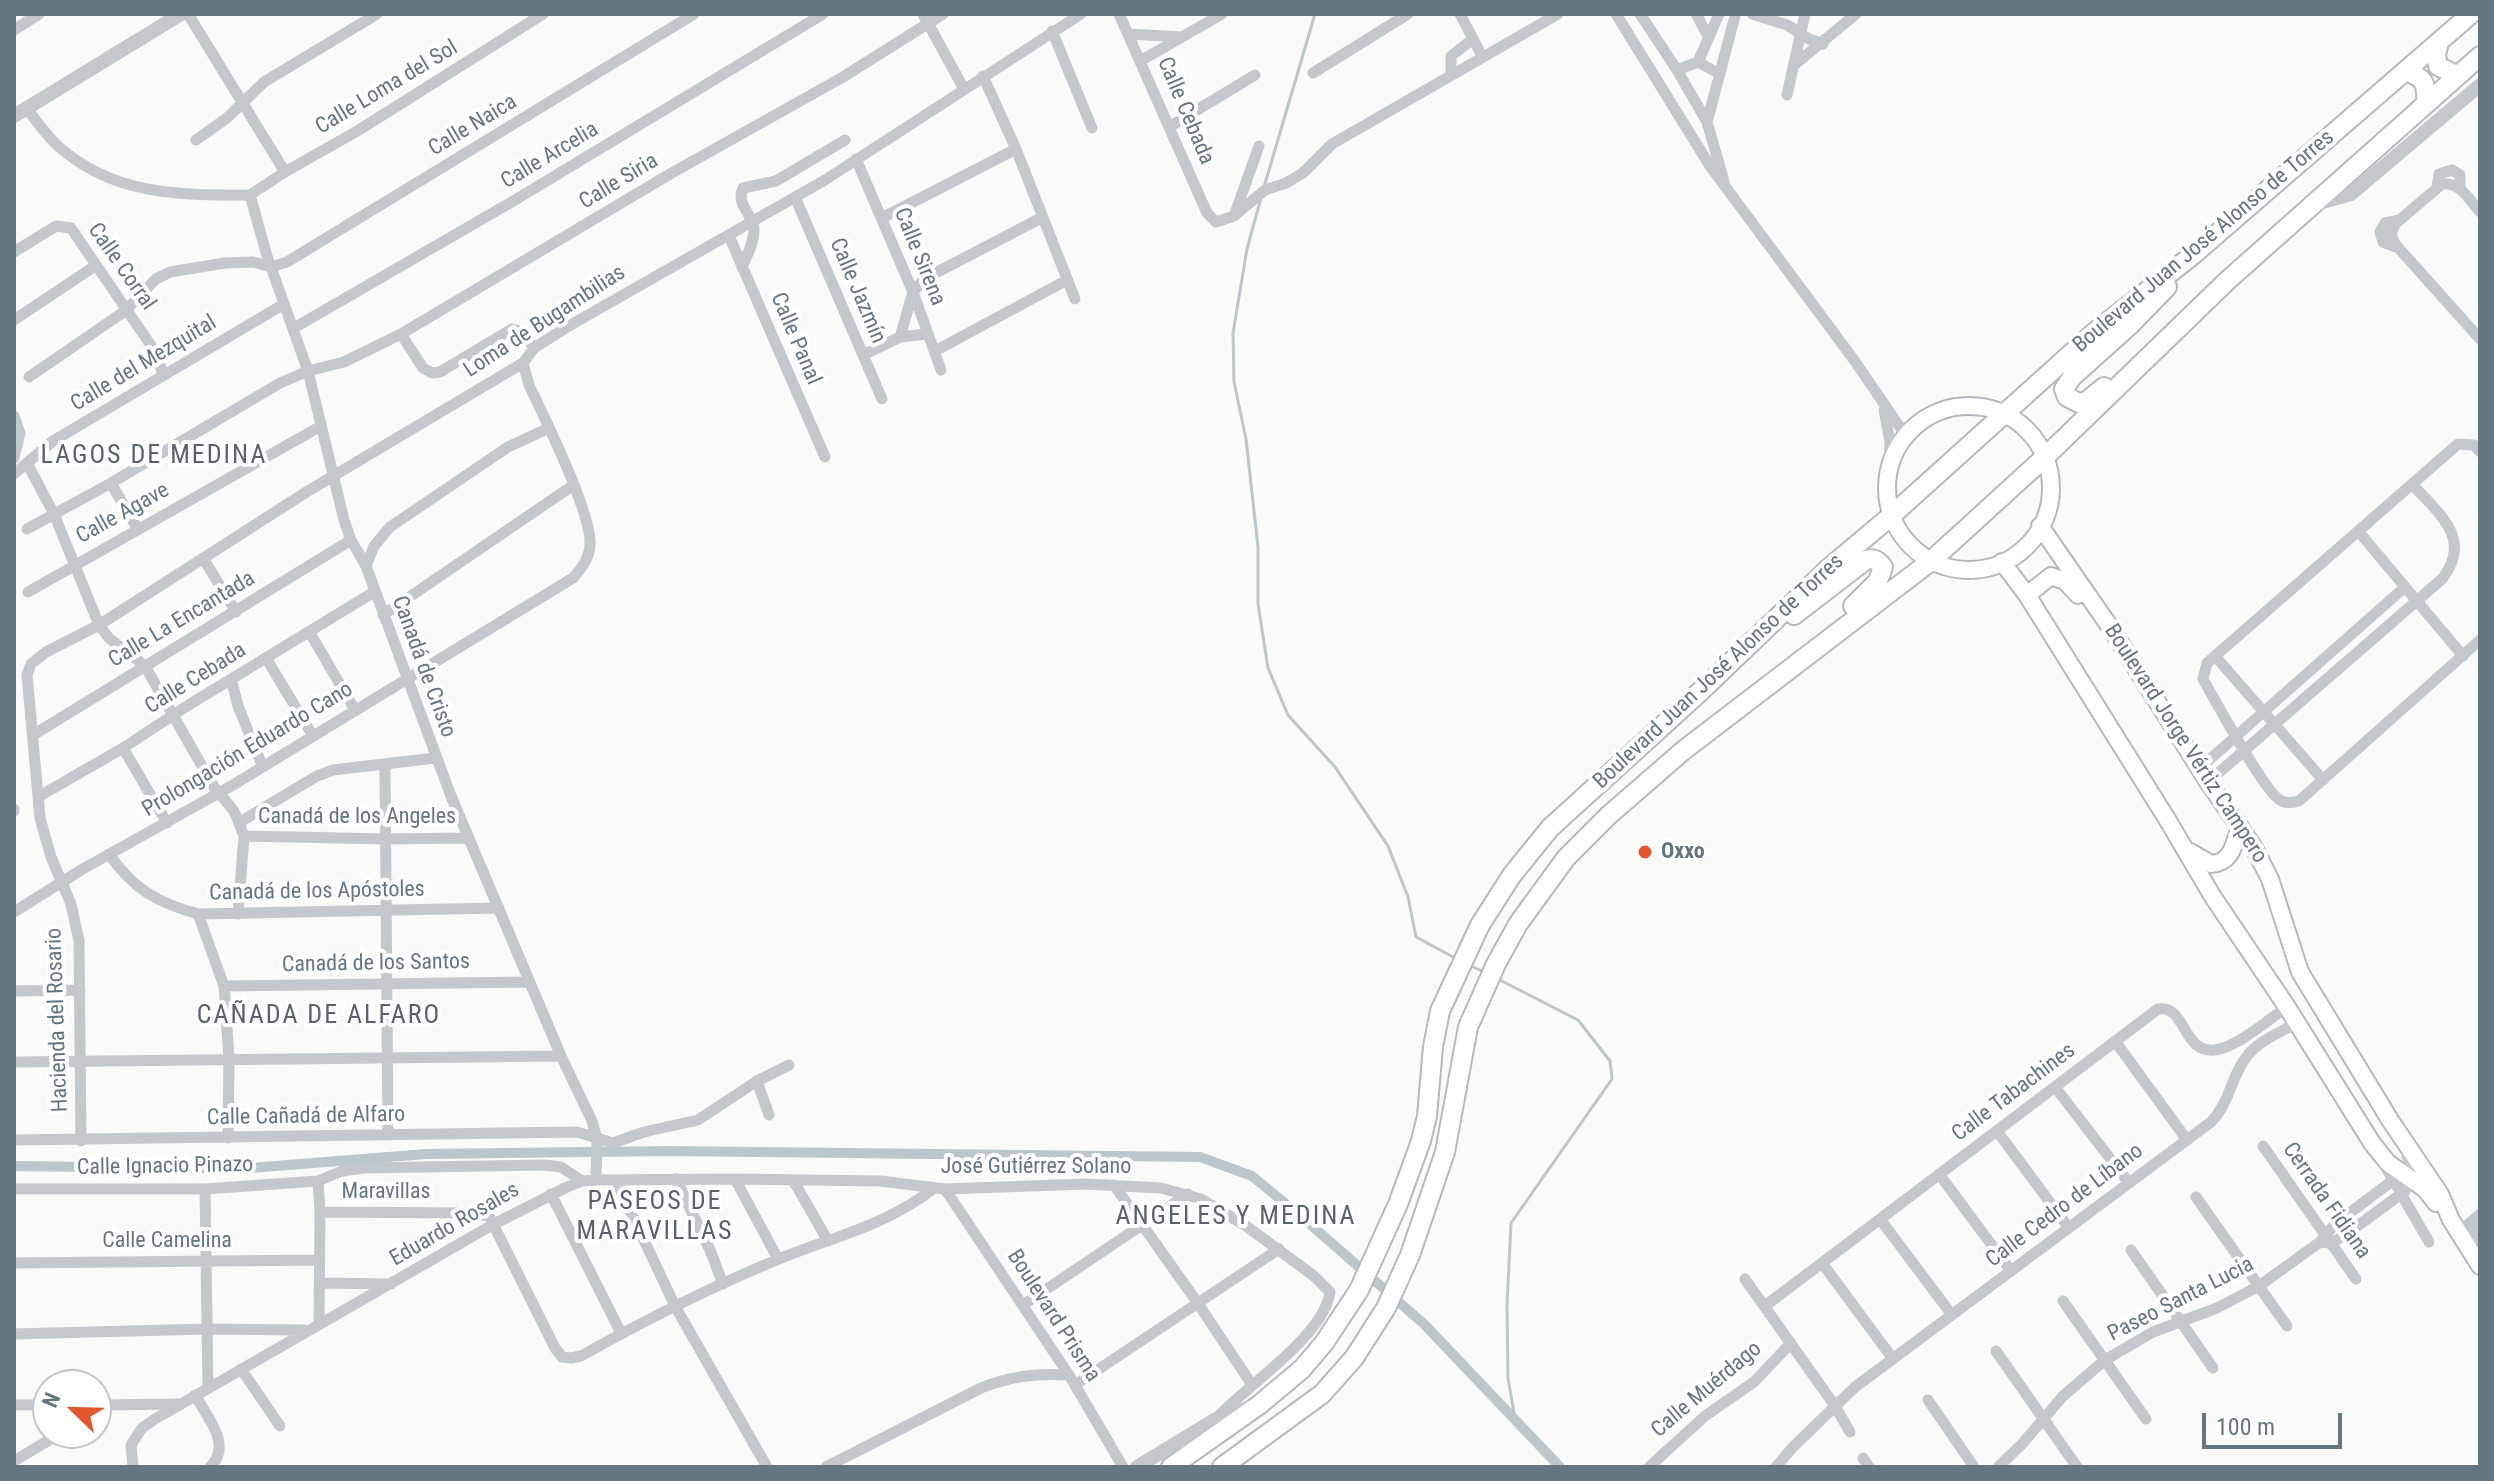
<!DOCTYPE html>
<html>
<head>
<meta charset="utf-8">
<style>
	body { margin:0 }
	#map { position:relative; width:2494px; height:1481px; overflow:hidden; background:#fafaf8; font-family:"Roboto Condensed",sans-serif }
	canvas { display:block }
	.frame { position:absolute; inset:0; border:16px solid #657683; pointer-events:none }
	.north { position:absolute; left:32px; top:1369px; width:80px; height:80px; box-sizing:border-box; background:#fff; border:2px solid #c1c8cd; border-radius:50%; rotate:293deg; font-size:22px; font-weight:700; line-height:32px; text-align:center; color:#657683 }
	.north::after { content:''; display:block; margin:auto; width:28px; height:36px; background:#e4572e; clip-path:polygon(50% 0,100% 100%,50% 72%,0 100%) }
	.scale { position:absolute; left:2202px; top:1413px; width:140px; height:36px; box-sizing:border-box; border:4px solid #657683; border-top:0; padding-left:10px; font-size:24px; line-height:28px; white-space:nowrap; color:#657683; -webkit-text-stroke:6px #fff; paint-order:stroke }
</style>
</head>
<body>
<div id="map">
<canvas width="2494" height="1481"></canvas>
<div class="frame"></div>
<div class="north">N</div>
<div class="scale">100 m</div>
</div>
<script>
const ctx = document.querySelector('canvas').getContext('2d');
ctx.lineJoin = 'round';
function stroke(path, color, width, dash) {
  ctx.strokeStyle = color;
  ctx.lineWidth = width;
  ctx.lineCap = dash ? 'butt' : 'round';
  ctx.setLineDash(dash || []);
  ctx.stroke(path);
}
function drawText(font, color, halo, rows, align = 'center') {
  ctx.font = font + ' "Roboto Condensed",sans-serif';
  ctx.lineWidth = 8;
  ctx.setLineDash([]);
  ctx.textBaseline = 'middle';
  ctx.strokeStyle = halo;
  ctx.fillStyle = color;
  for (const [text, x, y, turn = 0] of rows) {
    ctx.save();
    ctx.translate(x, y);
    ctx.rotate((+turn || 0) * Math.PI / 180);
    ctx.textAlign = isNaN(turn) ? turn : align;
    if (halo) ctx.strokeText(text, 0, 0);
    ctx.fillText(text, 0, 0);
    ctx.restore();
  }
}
const stream = new Path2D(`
	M1264,187L1315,14
	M1261,198L1247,249L1233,333L1234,382L1246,439L1258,547V604L1268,668L1288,715L1335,767L1388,846L1408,897L1416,937L1455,958
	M1469,965L1484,972
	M1498,979L1578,1020L1610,1061L1612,1079L1511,1223L1507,1305L1508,1378L1515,1419`);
const canal = new Path2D(`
	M14,1166L238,1169L426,1154L669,1151L1200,1157L1252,1176L1303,1218L1424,1324L1560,1467`);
const minor = new Path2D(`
	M188,14L285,172
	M923,14L964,89
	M1119,14L1207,213L1216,222L1234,216L1259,146
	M1460,14L1482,56
	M1616,14L1710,166L1854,360L1906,436
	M1640,14L1677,70L1707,122L1724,181
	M1696,14L1709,38
	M1752,14L1787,25L1809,39L1823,44
	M14,30L39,14
	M1052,31L1092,128
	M1130,34L1181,37
	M1142,60L1222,14
	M1698,62L1720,74
	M1793,66L1856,14
	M1677,70L1698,62L1719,14
	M1313,73L1408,14
	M1451,74V56L1473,39
	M983,76L1016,149L1075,299
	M1787,95L1805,14
	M26,108C37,121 46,135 58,146C114,196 180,195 250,195
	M1707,122L1735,16
	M1169,127L1255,75
	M196,140L227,118L264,82L377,14
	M856,159L913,292L941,370
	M2437,187L2439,174L2452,170L2460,175V189
	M250,195L267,256L308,371L344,520L351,540L366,566L451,796L561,1056L592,1121L597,1140L596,1180
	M250,195L285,172L359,130L543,14
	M795,197L882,399
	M2480,212C2469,199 2460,182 2442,184L2395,224L2391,234L2395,244L2480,339
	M1234,216L1265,190L1286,183L1303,173L1332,144L1558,14
	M882,218L1016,149
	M729,236L825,457
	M2396,247L2383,242L2380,232L2385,223L2400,220
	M14,252L56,226L71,228L156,353L163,374
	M742,267C747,255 754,243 754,230C753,213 735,205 743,188L776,181L845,140
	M14,320L95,266
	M294,328L515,200L823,14
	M401,334L423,368L432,373L440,372L512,329L521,331L534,348
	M900,337L928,334
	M935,351L1067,280
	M863,355L900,337L913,292L924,279L1043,217
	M29,377L125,311L156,279L170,272L225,263L253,262L271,267L287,262L694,14
	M1884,410L1890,442L1889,461
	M14,416L20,433L14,458
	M2480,452L2474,445L2458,444L2207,663L2203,679C2215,700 2264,791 2280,800C2286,804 2292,803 2299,801L2480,640
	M27,463L54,514L99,625L109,638L145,666L214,787L234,811L244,836L238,914
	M14,474L53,441L284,304
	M111,483L138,530
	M27,529L111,483L280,383L308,371L344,362L401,334L670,174L843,77L943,14
	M2359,532L2463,656
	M203,558L236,612
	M366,566L374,546L390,527L508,447L549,428
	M28,592L321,426
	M383,615L572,486
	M310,633L355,710
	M2215,656L2323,780
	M266,658L313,736
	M231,679L238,706L262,765
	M33,735L351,540
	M123,748L167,823
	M385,765L388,1135
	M2200,768L2405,587
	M2208,782L2442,579C2473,539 2440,515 2413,485
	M38,797L123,748L187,706L374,592
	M14,809V811
	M240,822L317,776L333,770L435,758
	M244,836L386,839L469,838
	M109,854C133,889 158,903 198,914L499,908
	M14,912L81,870L233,785L573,578C581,569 589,559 590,546C593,515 544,417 529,385L523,363
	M198,914L224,986L229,1058L228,1138
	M224,986L530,982
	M14,991L80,990
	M2115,1041L2187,1140
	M14,1062L561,1056
	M757,1081L769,1115
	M2055,1087L2129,1183
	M1997,1131L2069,1228
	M14,1140L577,1132L613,1143L644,1132L698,1120L757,1081L789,1065
	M81,1141L79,941L71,904L51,857L40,818L27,675L31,664L46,652L99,625L308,491L523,363L534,348L567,327L825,180L1081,14
	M2263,1146L2356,1279
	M2381,1159L2429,1242
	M1939,1174L2011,1271
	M676,1179L710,1250L723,1284
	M735,1179L778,1259
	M793,1180L828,1241
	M318,1181L320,1212L319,1324
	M616,1181L675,1306L767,1467
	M1114,1185L1197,1302L1252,1385
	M14,1189H205L318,1181L342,1171L363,1168L545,1165L561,1167L582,1181
	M205,1189L208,1388
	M945,1189L1069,1375L1123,1467
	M551,1194L621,1333
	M2196,1197L2287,1326
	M320,1212L471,1213L489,1216L555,1348L562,1357L571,1358L581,1356C645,1320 711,1287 779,1259C832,1237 888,1225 934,1188
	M1880,1219L1952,1315
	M2320,1242L2331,1243L2344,1236L2405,1191L2413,1172L2407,1156
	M2131,1250L2213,1368
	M14,1263L320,1260
	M1822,1263L1893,1359
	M1745,1279L1835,1406L1850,1432
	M320,1283L391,1284
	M2063,1301L2146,1419
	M1023,1305L1188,1194
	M1765,1306L2158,1009C2186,1004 2182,1054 2215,1050C2236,1048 2269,1019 2287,1007
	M14,1334L207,1329L305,1330
	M1996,1351L2077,1467
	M241,1369L280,1426
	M1075,1385L1279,1249
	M195,1395C207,1417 233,1445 210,1467
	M1928,1400L1974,1467
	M14,1405H48
	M96,1405L179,1404
	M1863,1458L1869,1467
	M14,1461L61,1433
	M133,1467L131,1445L142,1428L155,1419L494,1224L567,1187L582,1181L596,1180L735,1179L880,1181L945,1189L1086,1184L1161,1188L1201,1199L1246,1226L1314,1276L1330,1292C1324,1336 1247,1385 1218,1417
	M826,1467L981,1388C1011,1376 1037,1373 1069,1375
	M1649,1467L1705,1416L1754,1382L1791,1343
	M1776,1467L1792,1448L1855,1387L2211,1122C2231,1101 2231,1075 2248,1055C2259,1041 2281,1032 2296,1023
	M1998,1467L2022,1444L2063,1396L2105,1360L2153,1332L2217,1308L2259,1286L2320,1242L2335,1224L2392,1181`);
const tertiary = new Path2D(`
	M14,116L181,14
	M2312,205L2351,194L2480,85
	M2459,1234L2480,1216
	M2466,1244L2480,1232
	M1137,1467L1216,1419L1253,1406`);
const secondary = new Path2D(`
	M1887 488a82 82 0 1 1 164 0a82 82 0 1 1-164 0Z
	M2040,526L2110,627L2208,782L2253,846L2270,879L2300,972L2390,1120L2440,1194L2451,1220L2480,1266
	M2002,562L2027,595L2167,819L2213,897L2287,1007L2372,1143L2388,1163L2425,1189L2436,1203
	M2027,595L2051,576L2065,581L2078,595
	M2190,852L2211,864C2232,863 2234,844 2240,827`);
const primary = new Path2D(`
	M2439,42L2436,55L2438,66L2456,75
	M2405,71C2424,77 2427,83 2426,103
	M2104,387L2087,401L2079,403L2067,397L2064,389L2072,377L2130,325L2167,287
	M1794,615L1863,562C1871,557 1877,559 1883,567L1878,581L1853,606
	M1171,1467L1259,1405L1302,1369L1324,1343L1359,1290L1398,1204L1421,1141L1427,1116L1433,1047L1440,1011L1480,925L1512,875L1550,828L1702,690L1828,569L1891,516L2095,332L2194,254L2471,14
	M1222,1467L1322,1394L1354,1358L1386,1308L1410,1255L1445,1152L1468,1027L1496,964L1518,924L1566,858L1609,815L1684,750L1931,561L2045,457L2228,280L2480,56`);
const markers = [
	[1645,852,8,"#e4572e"]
];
const streetNames = [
	["Calle Loma del Sol",387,88,-31],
	["Calle Cebada",1185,111,67],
	["Calle Naica",473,126,-31],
	["Calle Arcelia",550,156,-31],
	["Calle Siria",619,182,-31],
	["Boulevard Juan José Alonso de Torres",2204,242,-40],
	["Calle Sirena",919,257,68],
	["Calle Corral",121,267,55],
	["Calle Jazmín",857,291,67],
	["Loma de Bugambilias",545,322,-33],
	["Calle Panal",795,339,67],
	["Calle del Mezquital",144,364,-31],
	["Calle Agave",123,514,-29],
	["Calle La Encantada",182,620,-31],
	["Canadá de Cristo",423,667,70],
	["Boulevard Juan José Alonso de Torres",1719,672,-43],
	["Calle Cebada",196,679,-32],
	["Boulevard Jorge Vértiz Campero",2185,744,57],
	["Prolongación Eduardo Cano",248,750,-31],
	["Canadá de los Angeles",357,817],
	["Canadá de los Apóstoles",317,892,-1],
	["Canadá de los Santos",376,964,-1],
	["Hacienda del Rosario",58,1020,-92],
	["Calle Tabachines",2014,1093,-37],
	["Calle Cañadá de Alfaro",306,1117,-1],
	["Calle Ignacio Pinazo",165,1167,-1],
	["José Gutiérrez Solano",1036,1167],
	["Maravillas",386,1192],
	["Cerrada Fidiana",2326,1201,55],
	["Calle Cedro de Líbano",2065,1206,-37],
	["Eduardo Rosales",455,1225,-30],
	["Calle Camelina",167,1241],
	["Paseo Santa Lucia",2181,1300,-27],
	["Boulevard Prisma",1053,1316,57],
	["Calle Muérdago",1707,1390,-40]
];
const poiNames = [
	["Oxxo",1661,852]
];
const quarterNames = [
	["LAGOS DE MEDINA",154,456],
	["CAÑADA DE ALFARO",319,1016],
	["PASEOS DE",655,1202],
	["MARAVILLAS",655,1232],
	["ANGELES Y MEDINA",1236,1217]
];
stroke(stream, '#bbc7cb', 3);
stroke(canal, '#bbc7cb', 10);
stroke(secondary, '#b3babf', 20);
stroke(primary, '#b5babe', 22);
stroke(minor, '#c3c8cc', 11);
stroke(tertiary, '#c3c8cc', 14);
stroke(secondary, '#fff', 16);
stroke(primary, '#fff', 18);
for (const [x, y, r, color] of markers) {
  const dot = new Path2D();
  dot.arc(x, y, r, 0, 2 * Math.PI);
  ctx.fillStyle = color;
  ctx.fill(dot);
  stroke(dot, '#fff', 3);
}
drawText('22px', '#657683', '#fff', streetNames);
drawText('bold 22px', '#657683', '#fff', poiNames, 'left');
ctx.letterSpacing = '2px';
drawText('26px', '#57646e', '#fff', quarterNames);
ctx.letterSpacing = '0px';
</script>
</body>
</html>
